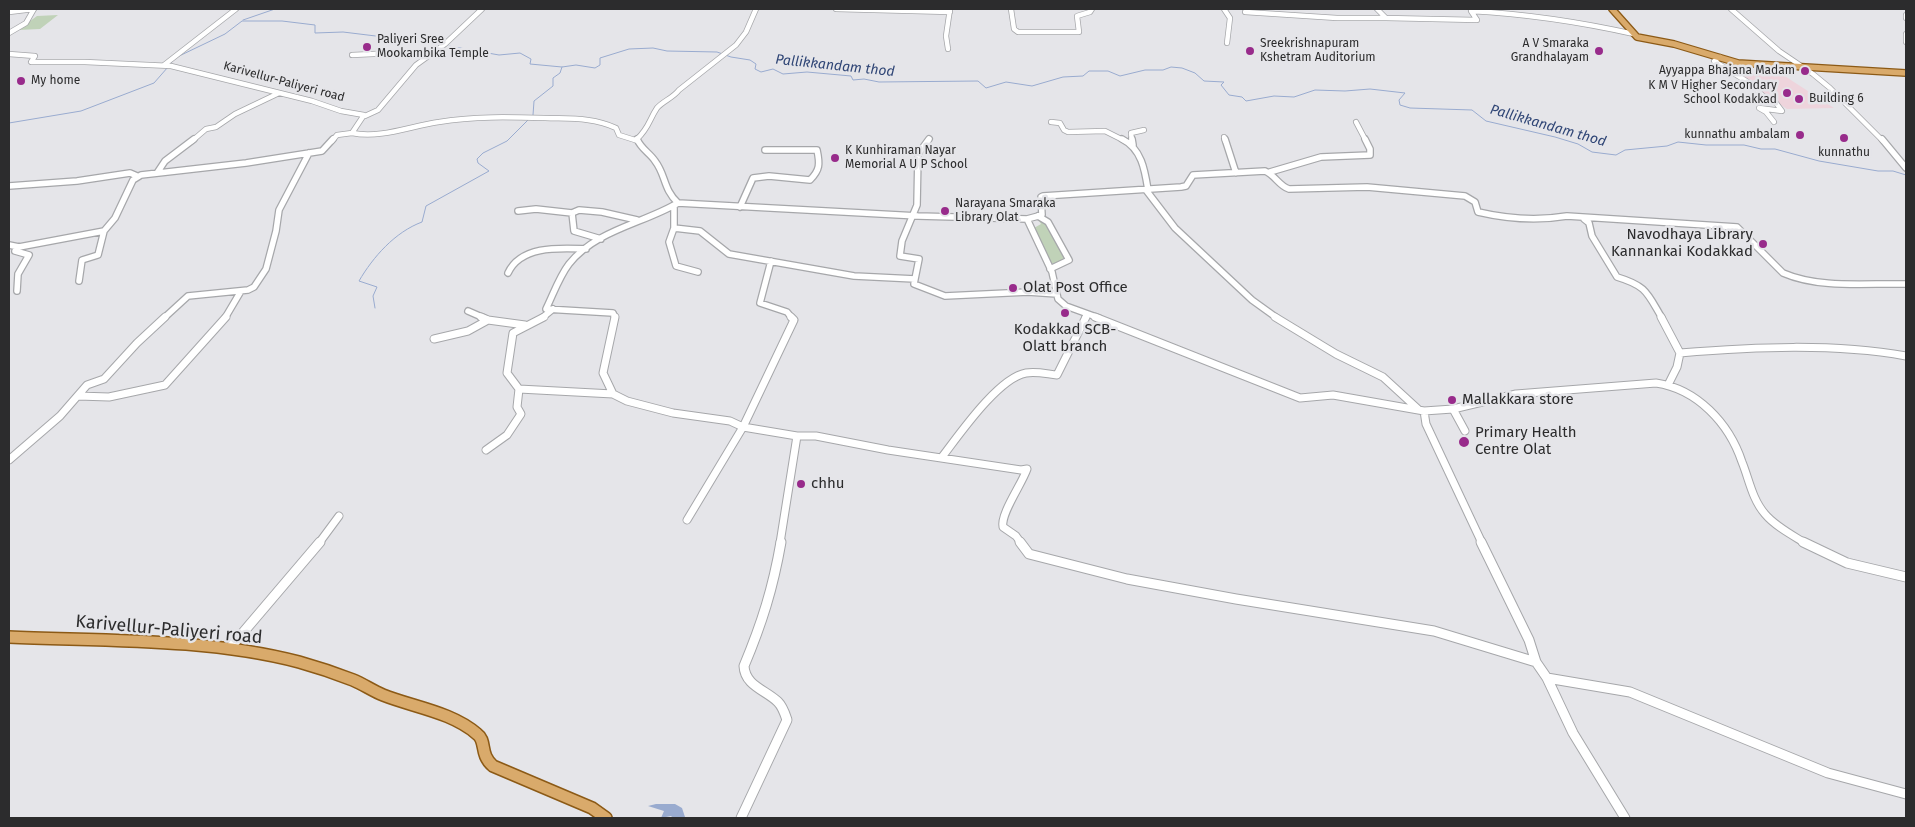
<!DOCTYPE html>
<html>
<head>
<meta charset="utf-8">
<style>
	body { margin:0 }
	#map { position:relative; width:1915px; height:827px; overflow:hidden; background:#e5e5e9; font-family:"Fira Sans",sans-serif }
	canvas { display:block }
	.frame { position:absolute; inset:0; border:10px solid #2c2c2d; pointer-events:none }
</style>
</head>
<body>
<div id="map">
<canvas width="1915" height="827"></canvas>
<div class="frame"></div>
</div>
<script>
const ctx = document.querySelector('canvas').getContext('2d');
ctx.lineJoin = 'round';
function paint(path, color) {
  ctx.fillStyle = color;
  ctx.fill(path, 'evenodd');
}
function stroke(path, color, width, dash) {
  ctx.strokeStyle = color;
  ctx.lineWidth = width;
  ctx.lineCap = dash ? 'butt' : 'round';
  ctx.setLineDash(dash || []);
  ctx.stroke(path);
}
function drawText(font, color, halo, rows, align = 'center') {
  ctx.font = font + ' "Fira Sans",sans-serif';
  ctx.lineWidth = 5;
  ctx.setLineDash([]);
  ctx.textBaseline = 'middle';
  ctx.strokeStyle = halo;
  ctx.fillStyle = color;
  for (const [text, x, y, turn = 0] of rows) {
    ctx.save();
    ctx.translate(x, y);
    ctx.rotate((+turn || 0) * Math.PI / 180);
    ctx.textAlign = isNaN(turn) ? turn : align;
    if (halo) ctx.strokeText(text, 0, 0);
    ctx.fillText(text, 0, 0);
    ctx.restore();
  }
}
const education = new Path2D(`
	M1777,71L1834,108L1787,109L1733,72Z`);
const green = new Path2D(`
	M58,15L40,29L18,30L37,16Z
	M1038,219L1047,223L1067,257L1055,264L1051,263L1034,228L1041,224Z`);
const water = new Path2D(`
	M656,804H675L682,808L685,817L673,818L671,816L661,818L664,811L648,806Z`);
const stream = new Path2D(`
	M243,20L275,9
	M449,46L499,55L520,53L531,59L530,64L562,67L576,65L595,68L600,65V58L629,49L653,48L667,51L717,52L731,57L750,60L756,64L755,69L761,72L773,69L783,74L807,72L851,76L853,80L864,79L879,82L978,81L986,88L1006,82L1032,86L1063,77L1083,76L1089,71H1108L1120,76L1145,70H1163L1171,67L1182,68L1195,73L1204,81L1224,82L1221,85L1229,95L1242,97L1246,101L1274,96L1294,97L1315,90L1345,91L1370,89L1405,93L1399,100L1400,105L1410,108L1472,110L1486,121L1555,137L1578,144L1592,152L1616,155L1625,150L1667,146L1678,142L1706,145H1744L1761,149H1775L1819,161L1878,171H1893L1906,175
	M170,64L177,57L225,34L242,21H282L315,25V33L343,32L441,44
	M9,123L81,111L154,83L168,67
	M375,308L373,296L377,287L359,281C373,257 395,232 422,222L426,206L489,171L478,163L477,159L483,153L507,141L533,115L534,101L553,86V78L560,73L562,67`);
const minorFar3 = new Path2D(`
	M836,9L950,12
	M1011,9L1014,29L1018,32H1079L1077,16L1090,12L1092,9
	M1224,9L1230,18L1227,43
	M1377,9L1386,18L1477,20L1471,11C1527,14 1580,22 1634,34
	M1731,9L1779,51L1813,74L1830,88L1883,141
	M9,12L34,9
	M1245,12L1337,18H1386
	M1906,15V18
	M9,33L26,23L34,9
	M1906,34V42
	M948,49L946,36L950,9
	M9,54L35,56L31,62H85L171,66L312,101L341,111L364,115L352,133C380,139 411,126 439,122C474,116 509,117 545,118C569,119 593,117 616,128L619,135L638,141
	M352,55L436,51
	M1720,57L1714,61L1751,84L1763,96L1776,103L1782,111L1759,108L1766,112L1774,122
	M164,65L236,9
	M365,116L378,110L416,65L445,44L482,9
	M1051,122L1060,123L1064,130L1068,132L1105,131L1125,141
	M1356,122L1366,141
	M1224,137L1225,141
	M637,139C649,128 649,120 657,108C663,101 673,98 679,90L736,45L746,32L756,9
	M192,141L206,129L216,127L235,114L279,93
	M332,141L337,135L352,133
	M928,141L929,139
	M1132,141L1131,133L1144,130`);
const minorFar2 = new Path2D(`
	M637,139C641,149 650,153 655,161C666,175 663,189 678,203L918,216L1027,219L1052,272L1058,299L1066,306L1099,318
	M929,139L918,154L917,205L902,241L900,256L919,259L914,284L945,296L1028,292L1057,294
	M1122,139C1142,149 1145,171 1148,190
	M1132,139L1133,145
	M1225,139L1236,173
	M1882,139L1906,168
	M1270,172L1321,157L1370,155V149L1365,139
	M157,173L165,161L194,139
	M9,186L77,181L130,173L137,176
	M1146,190L1175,228L1252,300L1277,318
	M674,205V228L700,231L729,254L854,276L915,279
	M740,207L753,178L769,176L810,180C820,170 820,164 817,150H765
	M518,211L536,209L572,213L579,210L602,212L637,220
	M572,213L574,231L601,239
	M1038,216L1048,222L1069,260L1050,269
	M1027,219L1042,215L1041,197L1043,196L1181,187L1186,186L1193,175L1265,171C1275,175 1279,186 1289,189L1367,187L1465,196L1475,202L1478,212C1508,219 1537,221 1567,216L1737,227L1783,273C1820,289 1867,283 1906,284
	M1584,219L1589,223L1592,236L1617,277C1647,286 1647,293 1662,318
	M674,228L669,242L676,266L698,272
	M9,245L19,247L104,231L115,218L133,180L141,175L246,163L322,151L333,139
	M771,261L760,303L787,312L792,318
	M508,273C521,245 560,248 586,249
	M79,281L82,260L98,255L104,231
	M17,291L18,274L29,255L15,251L19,247
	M468,311L484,318
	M164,318L188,296L248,290L254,287L266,269L276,231L279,210L309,153
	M225,318L241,291
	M542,318L553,309
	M615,318L613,313L546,309C553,295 559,277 569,264C596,230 642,224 678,203
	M1085,318L1087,314`);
const minorFar1 = new Path2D(`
	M481,317L488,320L525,325
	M615,317L603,373L613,394L627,401L673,413L730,421L743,427L797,436H816L888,450L1021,470L1027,469C1022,484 1000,514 1003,527L1016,536L1021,543
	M1095,317L1300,398L1333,395L1424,411L1453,409L1516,394L1656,383C1697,389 1729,423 1742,462C1749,479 1752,499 1765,514C1775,526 1792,535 1805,543
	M1275,317L1336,354L1383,377L1419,410
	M1661,317L1680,353
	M434,339L468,331L488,320
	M1669,383L1677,367L1680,353C1754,347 1833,343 1906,356
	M519,389L613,394
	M78,396L109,397L165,385L226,317
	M1453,409L1465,431
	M1424,411L1426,424L1482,543
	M486,450L507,435L521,414L517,407L519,389L507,373L513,333L544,317
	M942,457C959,435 998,378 1026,373C1036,371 1047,374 1057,375L1086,317
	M9,460L60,416L87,385L104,379L137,343L165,317
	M687,520L743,427L794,320L791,317
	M319,543L339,516
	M780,543L797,436`);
const minor = new Path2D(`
	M1020,542L1029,554L1127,579L1236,599L1434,631L1536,662
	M1481,542L1529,640L1536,662L1547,678L1573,733L1625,818
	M1803,542L1847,563L1906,577
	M229,649L320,542
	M1547,678L1630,692L1828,773L1906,794
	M741,818L787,720C785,714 783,707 778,702C766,690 745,686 744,666C762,623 773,588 781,542`);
const majorFar1 = new Path2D(`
	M1612,9L1637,37L1674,44L1738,63L1906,73`);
const major = new Path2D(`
	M9,637C102,641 208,638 299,662C317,667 335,673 353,680C363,684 373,691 383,695C413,707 452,712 477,734C487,741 479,754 493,766L592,808L606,818`);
const markers = [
	[367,47,5,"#982b8b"],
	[1250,51,5,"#982b8b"],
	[1599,51,5,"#982b8b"],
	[1805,71,5,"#982b8b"],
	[21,81,5,"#982b8b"],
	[1787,93,5,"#982b8b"],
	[1799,99,5,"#982b8b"],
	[1800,135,5,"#982b8b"],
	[1844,138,5,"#982b8b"],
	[835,158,5,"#982b8b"],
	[945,211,5,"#982b8b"],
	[1763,244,5,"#982b8b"],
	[1013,288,5,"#982b8b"],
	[1065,313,5,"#982b8b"],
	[1452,400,5,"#982b8b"],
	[1464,442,6,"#982b8b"],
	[801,484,5,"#982b8b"]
];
const farPoinames = [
	["Paliyeri Sree",377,40],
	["Mookambika Temple",377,54],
	["Sreekrishnapuram",1260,44],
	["Kshetram Auditorium",1260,58],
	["A V Smaraka",1589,44,"right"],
	["Grandhalayam",1589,58,"right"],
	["Ayyappa Bhajana Madam",1795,71,"right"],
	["My home",31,81],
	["K M V Higher Secondary",1777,86,"right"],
	["School Kodakkad",1777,100,"right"],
	["Building 6",1809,99],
	["kunnathu ambalam",1790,135,"right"],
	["K Kunhiraman Nayar",845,151],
	["Memorial A U P School",845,165],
	["kunnathu",1844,153,"center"],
	["Narayana Smaraka",955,204],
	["Library Olat",955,218]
];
const farStreetnames = [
	["Karivellur-Paliyeri road",284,82,15]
];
const farWaternames = [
	["Pallikkandam thod",835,66,6],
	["Pallikkandam thod",1548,126,16]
];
const poiNames = [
	["Navodhaya Library",1753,235,"right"],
	["Kannankai Kodakkad",1753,252,"right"],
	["Olat Post Office",1023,288],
	["Kodakkad SCB-",1065,330,"center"],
	["Olatt branch",1065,347,"center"],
	["Mallakkara store",1462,400],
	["Primary Health",1475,433],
	["Centre Olat",1475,450],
	["chhu",811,484]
];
const nearStreetnames = [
	["Karivellur-Paliyeri road",169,630,5]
];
paint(education, '#eed4dc');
paint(green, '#c0d2b8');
paint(water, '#99abcf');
stroke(stream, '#99abcf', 1);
stroke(minorFar3, '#a6a7aa', 6);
stroke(minorFar2, '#a6a7aa', 8);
stroke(minorFar1, '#a6a7aa', 9);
stroke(minor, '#a6a7aa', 11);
stroke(majorFar1, '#8c5a16', 8);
stroke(major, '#8c5a16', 14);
stroke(minorFar3, '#fff', 4.5);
stroke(minorFar2, '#fff', 5.5);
stroke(minorFar1, '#fff', 7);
stroke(minor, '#fff', 9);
stroke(majorFar1, '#d9aa6b', 5.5);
stroke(major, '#d9aa6b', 11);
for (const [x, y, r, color] of markers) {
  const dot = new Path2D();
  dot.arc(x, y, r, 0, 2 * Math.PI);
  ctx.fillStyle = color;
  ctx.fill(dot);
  stroke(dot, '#e5e5e9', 2);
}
drawText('12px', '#2c2c2d', '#e5e5e9', farPoinames, 'left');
drawText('12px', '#2c2c2d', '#e5e5e9', farStreetnames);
drawText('italic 14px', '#304676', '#e5e5e9', farWaternames);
drawText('15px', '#2c2c2d', '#e5e5e9', poiNames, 'left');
drawText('18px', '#2c2c2d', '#e5e5e9', nearStreetnames);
</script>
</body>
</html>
